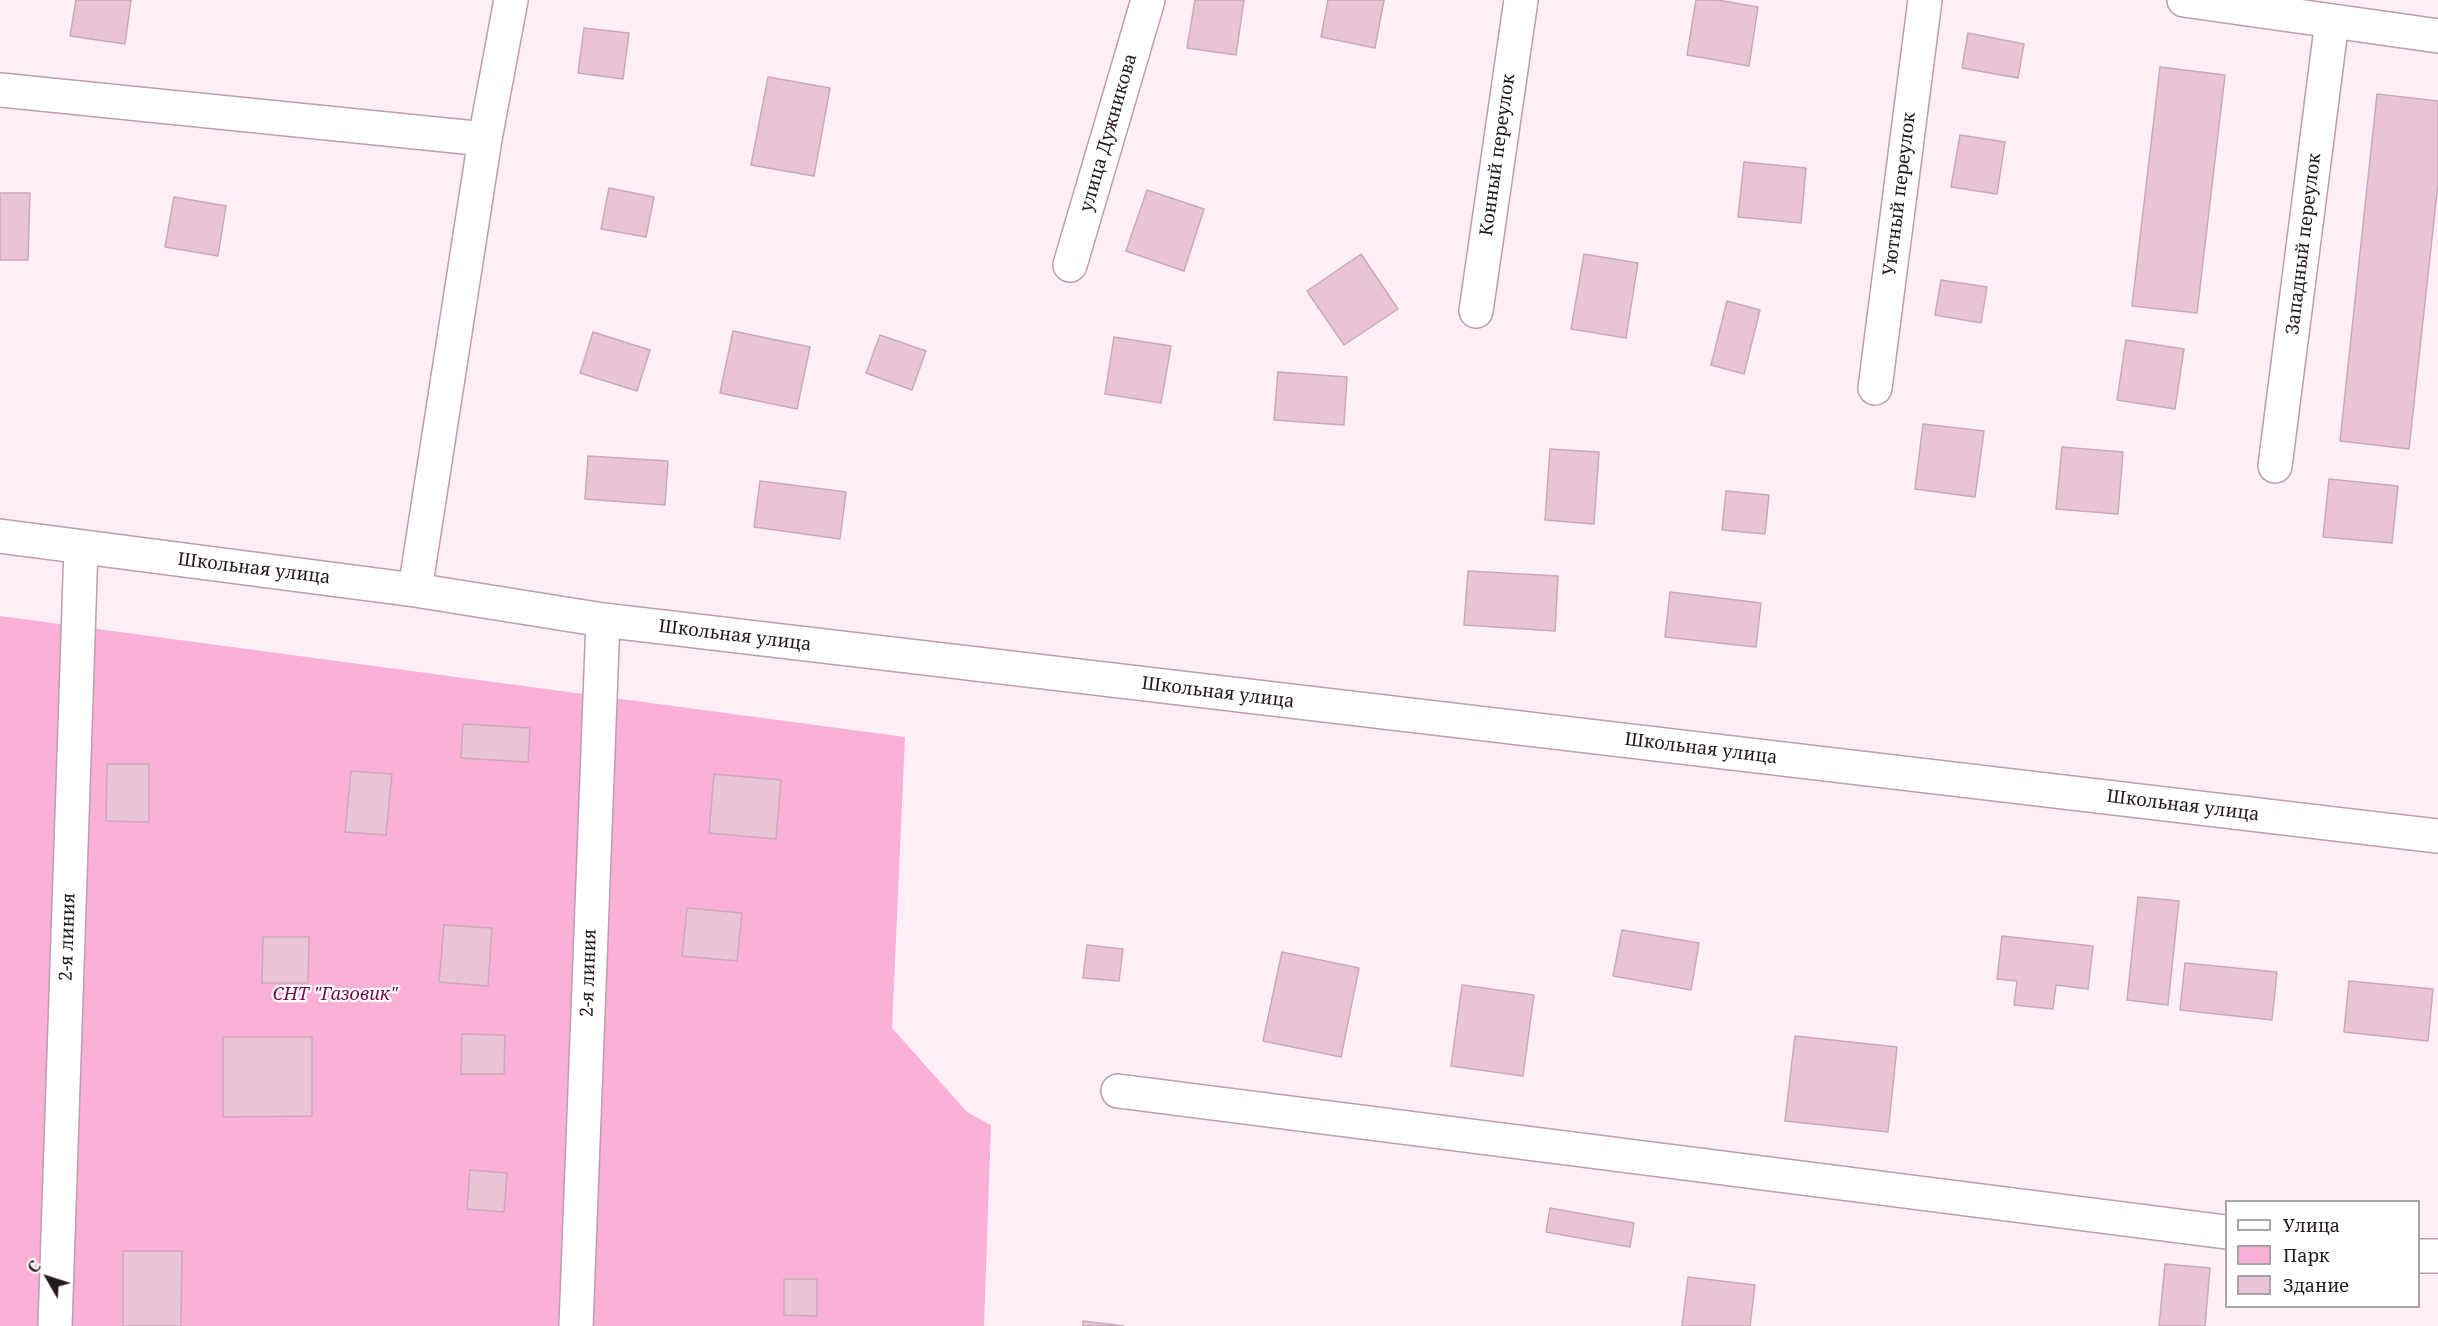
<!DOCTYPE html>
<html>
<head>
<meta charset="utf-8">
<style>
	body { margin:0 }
	#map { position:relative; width:2438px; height:1326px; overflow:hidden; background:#feeff6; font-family:"Noto Serif",serif }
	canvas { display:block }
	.legend { position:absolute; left:2225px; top:1200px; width:195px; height:108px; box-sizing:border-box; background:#fff; border:2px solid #a8a3a5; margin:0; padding:8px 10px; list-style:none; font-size:18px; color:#25181f }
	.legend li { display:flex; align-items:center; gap:12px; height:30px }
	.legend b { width:30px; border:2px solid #a8a3a5 }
	.north { position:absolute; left:18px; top:1248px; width:60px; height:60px; -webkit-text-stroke:4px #fff; paint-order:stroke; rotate:309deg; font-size:16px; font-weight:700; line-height:24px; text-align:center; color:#25181f }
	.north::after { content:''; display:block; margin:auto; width:21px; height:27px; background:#25181f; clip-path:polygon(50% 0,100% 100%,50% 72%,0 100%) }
</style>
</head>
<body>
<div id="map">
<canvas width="2438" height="1326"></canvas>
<ul class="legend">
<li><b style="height:8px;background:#fff"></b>Улица</li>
<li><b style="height:16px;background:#fab0d7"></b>Парк</li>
<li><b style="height:16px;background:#e8c4d6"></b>Здание</li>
</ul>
<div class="north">С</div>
</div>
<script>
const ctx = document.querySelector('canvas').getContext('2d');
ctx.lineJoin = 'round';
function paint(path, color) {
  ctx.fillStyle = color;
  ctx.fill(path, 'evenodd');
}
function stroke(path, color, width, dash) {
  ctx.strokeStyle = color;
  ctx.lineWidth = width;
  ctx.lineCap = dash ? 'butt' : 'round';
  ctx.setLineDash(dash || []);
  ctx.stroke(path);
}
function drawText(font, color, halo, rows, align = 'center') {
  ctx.font = font + ' "Noto Serif",serif';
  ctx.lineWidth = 4.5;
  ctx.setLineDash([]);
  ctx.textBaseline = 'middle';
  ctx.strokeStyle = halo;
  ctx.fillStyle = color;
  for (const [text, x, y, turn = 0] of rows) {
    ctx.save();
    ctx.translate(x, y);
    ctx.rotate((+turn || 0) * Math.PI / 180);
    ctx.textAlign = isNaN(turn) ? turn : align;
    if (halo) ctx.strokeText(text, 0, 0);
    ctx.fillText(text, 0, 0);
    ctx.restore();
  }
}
const green = new Path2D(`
	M0,616L905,737L892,1028L967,1112L991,1125L984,1326H0Z`);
const building = new Path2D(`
	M76,0H131L125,44L70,36Z
	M1195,0H1244L1236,55L1187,48Z
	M1328,0H1384L1375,48L1321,37Z
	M1696,0H1718L1758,7L1749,66L1687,55Z
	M584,28L629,33L623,79L578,73Z
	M1968,33L2024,44L2018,78L1962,68Z
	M2160,67L2225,75L2197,313L2132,306Z
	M768,77L830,88L814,176L751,165Z
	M2377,94L2438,101V183L2409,449L2340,441Z
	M1960,135L2005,142L1997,194L1951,187Z
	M1744,162L1806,168L1801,223L1738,217Z
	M609,188L654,197L646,237L601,229Z
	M1147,190L1204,209L1184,271L1126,251Z
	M0,193H30L28,260H0Z
	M174,197L226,206L218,256L165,247Z
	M1361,254L1398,309L1344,345L1307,291Z
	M1584,254L1638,263L1626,338L1571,329Z
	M1941,280L1987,287L1981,323L1935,315Z
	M1727,301L1760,310L1744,374L1711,365Z
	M733,331L810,347L797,409L720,393Z
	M593,332L650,350L637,391L580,373Z
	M880,335L926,351L912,390L866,373Z
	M1114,337L1171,346L1161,403L1105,394Z
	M2126,340L2184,349L2175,409L2117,400Z
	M1278,372L1347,377L1344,425L1274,420Z
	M1923,424L1984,431L1975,497L1915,489Z
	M2062,447L2123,452L2118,514L2056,509Z
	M1550,449L1599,452L1594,524L1545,520Z
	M588,456L668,461L665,505L585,499Z
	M2329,479L2398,486L2392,543L2323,537Z
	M760,481L846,492L840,539L754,527Z
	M1726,491L1769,495L1765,534L1722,530Z
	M1468,571L1558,576L1555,631L1464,625Z
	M1670,592L1761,603L1756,647L1665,637Z
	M463,724L530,728L528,762L461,758Z
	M107,764H149V822L106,821Z
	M351,771L392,774L386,835L345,832Z
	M714,774L781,780L776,839L709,833Z
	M2138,897L2179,901L2168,1005L2127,1000Z
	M687,908L742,913L737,961L682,956Z
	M444,925L492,928L488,986L439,982Z
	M1622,930L1699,943L1691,990L1613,976Z
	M2002,936L2093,946L2088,989L2056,985L2053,1009L2014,1005L2017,981L1997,979Z
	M263,937H309L308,983H262Z
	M1087,945L1123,949L1119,981L1083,978Z
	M1282,952L1359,968L1341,1057L1263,1041Z
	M2185,963L2277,972L2272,1020L2180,1010Z
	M2349,981L2433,989L2428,1041L2344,1032Z
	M1462,985L1534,995L1523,1076L1451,1066Z
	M462,1034L505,1035L504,1074H461Z
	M1795,1036L1897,1047L1888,1132L1785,1121Z
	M223,1037H312V1116L223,1117Z
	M470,1170L507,1173L504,1212L467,1209Z
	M1550,1208L1634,1223L1630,1247L1546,1232Z
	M123,1251H182L181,1326H123Z
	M2165,1264L2210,1268L2205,1326H2159Z
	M1688,1277L1755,1285L1750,1326H1682Z
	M784,1279H817V1316L784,1315Z
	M1083,1321L1124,1326H1083Z`);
const minor = new Path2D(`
	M2184,0L2438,36
	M0,90L485,139
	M1070,265L1148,0
	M1476,311L1521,0
	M1875,388L1925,0
	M2275,466L2332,21
	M0,536L415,590L603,620L2438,836
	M415,590L485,139L511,0
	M1118,1091L2226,1232
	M2418,1256H2438
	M55,1326L81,547
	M576,1326L603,620`);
const streetNames = [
	["улица Дужникова",1109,133,-74],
	["Конный переулок",1498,155,-82],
	["Уютный переулок",1900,194,-83],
	["Западный переулок",2304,244,-83],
	["Школьная улица",254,569,7],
	["Школьная улица",735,636,7],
	["Школьная улица",1218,693,7],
	["Школьная улица",1701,749,7],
	["Школьная улица",2183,806,7],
	["2-я линия",68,937,-88],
	["2-я линия",589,973,-88]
];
const parkNames = [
	["СНТ \"Газовик\"",335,995]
];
paint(green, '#fab0d7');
paint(building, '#e8c4d6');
stroke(building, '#cba8b9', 1.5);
stroke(minor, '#bf9cae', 36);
stroke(minor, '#fff', 33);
drawText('18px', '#25181f', '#fff', streetNames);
drawText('italic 18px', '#760853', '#fff', parkNames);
</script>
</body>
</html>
